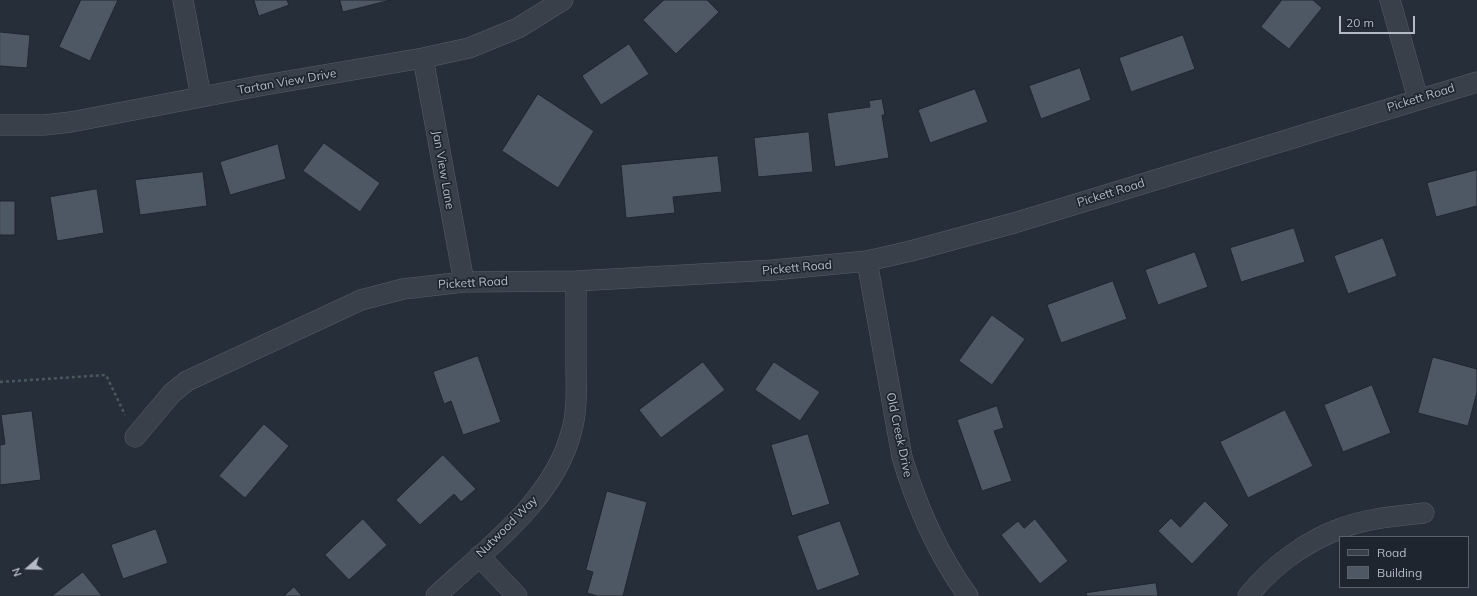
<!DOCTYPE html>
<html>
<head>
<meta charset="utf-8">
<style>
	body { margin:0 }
	#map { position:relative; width:1477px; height:596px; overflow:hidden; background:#262e3a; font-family:Mulish,sans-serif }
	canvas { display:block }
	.legend { position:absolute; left:1339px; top:536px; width:130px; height:52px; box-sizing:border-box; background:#1e252f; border:1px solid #5a616b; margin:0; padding:5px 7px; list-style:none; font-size:12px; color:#b5bbc6 }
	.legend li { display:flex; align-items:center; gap:8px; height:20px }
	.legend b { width:20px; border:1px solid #5a616b }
	.north { position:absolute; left:8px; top:548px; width:40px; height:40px; -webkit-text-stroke:3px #1e252f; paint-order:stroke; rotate:250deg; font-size:11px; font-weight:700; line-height:16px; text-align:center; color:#b5bbc6 }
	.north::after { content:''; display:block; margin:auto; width:14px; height:18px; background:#b5bbc6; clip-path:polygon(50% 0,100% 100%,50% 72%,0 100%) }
	.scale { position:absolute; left:1339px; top:16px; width:76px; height:18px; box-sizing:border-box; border:2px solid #b5bbc6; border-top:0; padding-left:5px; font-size:12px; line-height:14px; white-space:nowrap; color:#b5bbc6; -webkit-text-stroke:3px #1e252f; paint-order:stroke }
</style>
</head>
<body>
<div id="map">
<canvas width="1477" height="596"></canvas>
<ul class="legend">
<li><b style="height:5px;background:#39404a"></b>Road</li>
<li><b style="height:11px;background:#4e5865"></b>Building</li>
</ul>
<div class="north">N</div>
<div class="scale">20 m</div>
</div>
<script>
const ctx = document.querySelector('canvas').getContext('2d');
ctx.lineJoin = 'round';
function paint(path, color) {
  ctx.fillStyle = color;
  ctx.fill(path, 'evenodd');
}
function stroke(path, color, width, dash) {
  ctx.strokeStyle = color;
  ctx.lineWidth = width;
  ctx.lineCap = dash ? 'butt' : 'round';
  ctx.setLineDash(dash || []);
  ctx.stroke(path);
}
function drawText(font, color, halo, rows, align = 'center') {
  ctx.font = font + ' Mulish,sans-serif';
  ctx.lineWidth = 3.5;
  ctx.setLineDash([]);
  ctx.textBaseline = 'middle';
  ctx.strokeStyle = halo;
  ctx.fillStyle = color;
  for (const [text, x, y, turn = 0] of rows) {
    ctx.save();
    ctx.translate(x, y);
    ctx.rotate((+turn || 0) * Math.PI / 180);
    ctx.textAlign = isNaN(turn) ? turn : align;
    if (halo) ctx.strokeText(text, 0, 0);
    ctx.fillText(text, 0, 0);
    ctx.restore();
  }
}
const building = new Path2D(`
	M81,0H118L90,61L59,47Z
	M254,0H287L289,5L259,16Z
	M340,0H391L343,12Z
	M664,0H707L719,12L676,54L643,20Z
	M1282,0H1313L1322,8L1289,49L1261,27Z
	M0,32L30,35L27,68L0,66Z
	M1183,35L1195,69L1131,92L1119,58Z
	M629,44L649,74L601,105L582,76Z
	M1080,68L1091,100L1041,119L1029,86Z
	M975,89L988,122L930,143L918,110Z
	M538,94L594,131L558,188L502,151Z
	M882,99L885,115H882L889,158L835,167L827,113L870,107L869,101Z
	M809,132L813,172L758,177L754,138Z
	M324,143L380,183L360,212L303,171Z
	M278,144L286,179L230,195L220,162Z
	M718,156L722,192L673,197L675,213L626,218L621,165Z
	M1477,170V206L1436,217L1427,183Z
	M203,172L207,206L140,215L135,180Z
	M97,189L104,233L57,241L50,197Z
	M0,201H15V235H0Z
	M1294,228L1305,262L1241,282L1230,248Z
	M1383,238L1397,276L1348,294L1334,256Z
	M1195,252L1208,287L1158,305L1145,270Z
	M1113,281L1127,319L1061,343L1047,305Z
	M992,315L1025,339L992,385L959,361Z
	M478,356L501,422L463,435L451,401L444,404L433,372Z
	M1433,357L1477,369V392L1468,426L1418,413Z
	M703,362L725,390L661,438L639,410Z
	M774,362L820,392L800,421L755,390Z
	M1372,385L1391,433L1343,452L1324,405Z
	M997,406L1004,428L994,431L1012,481L982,491L957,420Z
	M1285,410L1313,466L1248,498L1220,442Z
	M32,411L41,480L0,485V445L5,444L1,415Z
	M264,424L289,446L245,498L219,476Z
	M808,434L830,504L792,516L771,445Z
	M443,455L476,489L461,502L454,494L420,525L396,500Z
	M607,491L647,502L623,596H597L587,593L593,572L586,570Z
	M1205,501L1229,525L1192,564L1158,531L1171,518L1180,527Z
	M363,519L387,545L349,580L325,555Z
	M1035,519L1068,561L1040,584L1001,535L1018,521L1024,528Z
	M840,521L860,575L817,591L797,536Z
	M156,529L168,563L123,579L111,545Z
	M83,572L102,596H52Z
	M1156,583L1158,596H1087L1086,593Z
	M294,587L302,596H284Z`);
const path = new Path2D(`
	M0,382L106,375L125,415`);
const minor = new Path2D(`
	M183,0L201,97
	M1390,0L1418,99
	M423,58L464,282
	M0,125H44L71,122L259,86L423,58L469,48L518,28L563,0
	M867,261L902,457C917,507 937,553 968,596
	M135,437L172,393L187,381L361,300L403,289L464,282L576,281L773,270L867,261L911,251L1014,223L1477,82
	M479,556L517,596
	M436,596C486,549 553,501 571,433C578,410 576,386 576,363C576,336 576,309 576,281
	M1248,596C1272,566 1306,541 1342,528C1368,518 1397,516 1424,513`);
const streetNames = [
	["Tartan View Drive",287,82,-10],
	["Pickett Road",1421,98,-17],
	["Jan View Lane",443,170,80],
	["Pickett Road",1111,193,-17],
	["Pickett Road",797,268,-5],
	["Pickett Road",473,283,-3],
	["Old Creek Drive",899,435,78],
	["Nutwood Way",507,527,-45]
];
paint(building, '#4e5865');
stroke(building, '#202731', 1);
stroke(minor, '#575e68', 21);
stroke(path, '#49595c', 2.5, [3, 3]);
stroke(minor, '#39404a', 20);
drawText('12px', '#b5bbc6', '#1e252f', streetNames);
</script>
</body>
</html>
